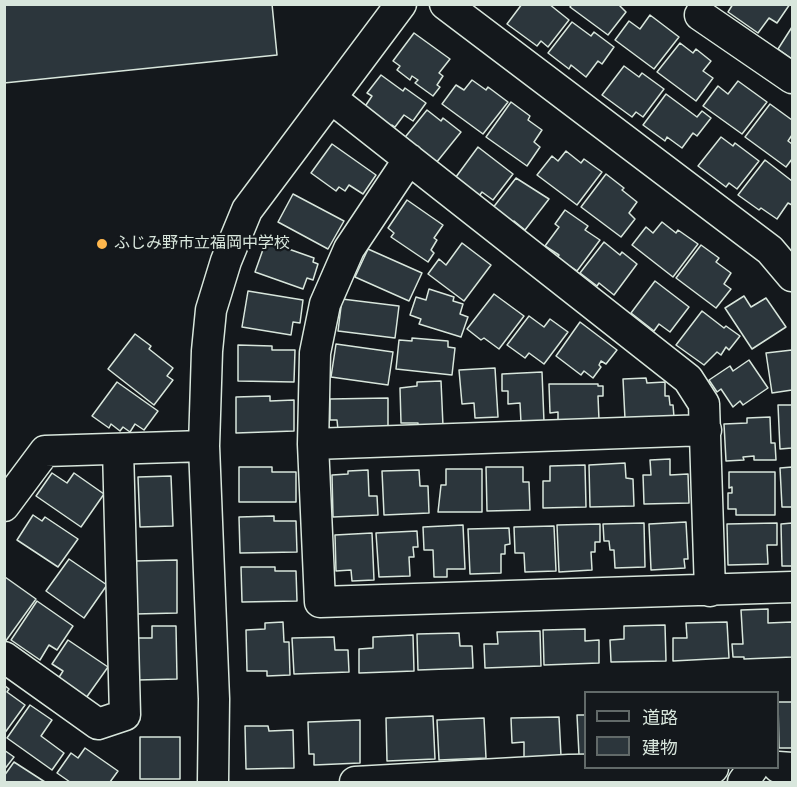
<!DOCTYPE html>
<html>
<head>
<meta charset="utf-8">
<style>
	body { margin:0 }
	#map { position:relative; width:797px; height:787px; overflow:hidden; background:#14181c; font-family:Helvetica,"Noto Sans JP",sans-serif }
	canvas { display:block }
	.frame { position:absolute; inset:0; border:6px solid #d8e6dc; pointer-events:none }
	.legend { position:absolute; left:584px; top:691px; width:195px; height:78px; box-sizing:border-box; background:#14181c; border:2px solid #626a69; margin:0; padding:8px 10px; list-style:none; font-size:18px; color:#d8e6dc }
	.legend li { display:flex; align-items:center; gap:12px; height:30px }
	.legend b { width:30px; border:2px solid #626a69 }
</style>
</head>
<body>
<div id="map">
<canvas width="797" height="787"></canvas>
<div class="frame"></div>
<ul class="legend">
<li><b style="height:8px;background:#14181c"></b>道路</li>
<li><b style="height:16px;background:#2c363c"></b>建物</li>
</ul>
</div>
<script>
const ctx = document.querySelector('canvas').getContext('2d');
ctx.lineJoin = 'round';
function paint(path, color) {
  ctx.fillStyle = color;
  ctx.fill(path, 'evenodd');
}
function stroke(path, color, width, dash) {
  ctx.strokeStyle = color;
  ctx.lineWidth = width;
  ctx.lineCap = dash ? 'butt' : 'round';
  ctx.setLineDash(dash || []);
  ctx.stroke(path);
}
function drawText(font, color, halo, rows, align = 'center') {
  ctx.font = font + ' Helvetica,"Noto Sans JP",sans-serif';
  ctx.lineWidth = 4.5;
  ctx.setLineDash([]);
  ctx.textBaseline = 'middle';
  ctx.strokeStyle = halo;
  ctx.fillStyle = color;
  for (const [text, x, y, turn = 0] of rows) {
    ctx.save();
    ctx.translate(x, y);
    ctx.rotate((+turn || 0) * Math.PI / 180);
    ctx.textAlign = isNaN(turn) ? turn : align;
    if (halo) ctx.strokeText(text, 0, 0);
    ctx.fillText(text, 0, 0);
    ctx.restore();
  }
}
const building = new Path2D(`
	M4,4H272L277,55L4,83Z
	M522,4H549L569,20L548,47L541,41L537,46L507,24Z
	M572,4H618L626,12L608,35L570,7Z
	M733,4H790L777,23L769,18L758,33L728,12Z
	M650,15L679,37L654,69L615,40L629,21L640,29Z
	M572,22L591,36L594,32L614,47L602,64L598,61L586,77L571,65L569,69L548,53Z
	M792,27V62L791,61L792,59L778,49Z
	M414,33L450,59L439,73L443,76L437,85L440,87L433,96L415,83L418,80L412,76L410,80L397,70L400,66L393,61Z
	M680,43L693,53L696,49L711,61L703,71L713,78L696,101L657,72Z
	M624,66L639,77L642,73L664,89L643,117L636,112L632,117L602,95Z
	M381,75L403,91L405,88L426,103L413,121L404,115L395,127L392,125L389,129L364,108L372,96L367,93Z
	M472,80L486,90L488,87L508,102L483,134L442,104L456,85L464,90Z
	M738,81L767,102L742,134L703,106L718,86L728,94Z
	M666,94L697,117L702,111L711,118L697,136L693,133L682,148L667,137L665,141L643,125Z
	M511,102L530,116L528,120L542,130L534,142L540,147L527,166L486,137Z
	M770,104L792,120V135L788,141L792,144V159L786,167L745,137Z
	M427,110L441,121L443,118L461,132L436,163L402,141Z
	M721,137L733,146L735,143L759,161L737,189L729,183L726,187L698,166Z
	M332,144L376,175L363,194L349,185L345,191L339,187L336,191L311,173Z
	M478,147L513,174L493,200L482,192L477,199L453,181Z
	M566,151L581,163L584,159L602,172L577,205L537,175L552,156L558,161Z
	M765,160L792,181V205L788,203L777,219L761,208L759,210L738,195Z
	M606,174L624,188L622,190L637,202L629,213L635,219L621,237L581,207Z
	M516,178L549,199L525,230L514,221L512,224L492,209Z
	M293,194L344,221L328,249L278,222Z
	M407,200L443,225L434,238L437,240L431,250L434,253L428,262L391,237L394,233L388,228Z
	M565,210L588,226L585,230L600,240L577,271L557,258L559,255L545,246L559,227L555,224Z
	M662,222L676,233L678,230L698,244L673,277L632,245L646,227L653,233Z
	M266,241L314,258L313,262L318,264L313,280L307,278L303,289L255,272Z
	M604,242L620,255L622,252L637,264L614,295L599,283L597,286L580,273Z
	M462,243L491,265L464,301L428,274L439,259L446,265Z
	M701,245L719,258L716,262L731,273L724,284L731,289L716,308L676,278Z
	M368,249L422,273L409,301L355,277Z
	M655,281L689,307L670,332L659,324L654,331L631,313Z
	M429,289L454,297L453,301L463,304L460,314L468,317L461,337L419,324L421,319L410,315L416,297L426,300Z
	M248,291L303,300L300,323L293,322L291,335L242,327Z
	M494,294L524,316L499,349L484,338L481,340L467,329Z
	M744,296L751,307L766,298L786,327L752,349L725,308Z
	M342,299L399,306L395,338L338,331Z
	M702,311L724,328L726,326L740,336L729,350L726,347L721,355L717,352L704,365L676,345Z
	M529,316L544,327L550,319L568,332L544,364L529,353L525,358L507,345Z
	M580,322L617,350L606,364L601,361L599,365L601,367L593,378L584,371L581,375L556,356Z
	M135,334L151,346L149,349L173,368L167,376L173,380L154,405L108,369Z
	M412,338L448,341V347L455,348L452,375L396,369L399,340L412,341Z
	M336,344L393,352L388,385L331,377Z
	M238,345L272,346V350H295L294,382L238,381Z
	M792,350V390L772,393L766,353Z
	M749,360L768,388L743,405L740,401L733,407L721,389L717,392L709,380L730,366L733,371Z
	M495,368L498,417L475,418L474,403L462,404L459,370Z
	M542,372L544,422L521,423L520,403L508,404V391H502V374Z
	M646,378L647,383L665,382V396H669L670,405H673L674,417L625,419L623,379Z
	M441,381L443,426L418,428V423H401L400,388L417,386V382Z
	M117,382L158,411L144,430L135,424L130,432L123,427L120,431L111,424L109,428L92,416Z
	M549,384H598V386H603V396H598L599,420L558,421V412L550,413Z
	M270,396V401L294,400V431L236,433V397Z
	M388,398V429L338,430L337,420H330V399Z
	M778,405H792V448L780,449Z
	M770,417L771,443H775L776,460H754V456L743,457L744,460L726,461L724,424L747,423V418Z
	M670,459V475L688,474L689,503L644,504L643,475H651L650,460Z
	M625,463L626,478L633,479L634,506L590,507L589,465Z
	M585,465L586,507L543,508V481H550V466Z
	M239,467H272V472H296V502H239Z
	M486,467H523V482H529L530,510L487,511Z
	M792,467V507H782L780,468Z
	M446,469H482V512H438L441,485H446Z
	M368,470L369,496H377L378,515L333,517L332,475L348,474V471Z
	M419,470L420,486H428L429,513L384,515L382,471Z
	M729,472H775V515H736V509H728V493H732V487L729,488Z
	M52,473L67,483L74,473L104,494L81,527L36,496Z
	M171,476L173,526L140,527L138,477Z
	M33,515L42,521L45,517L78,539L58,567L17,540Z
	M274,516V521H296L297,552L240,553L239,517Z
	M686,522L688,559H684L685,568L651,570L649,524Z
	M644,523L645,567L615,568L614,550H610L609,541H604L603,524Z
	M777,523V545H767L768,564L728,565L727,524Z
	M792,523V566H782L781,524Z
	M600,524V542H595V552H591L592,570L559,572L557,525Z
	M463,525L465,569H447V577H434L433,550H424L423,527Z
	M554,526L556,571L525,572L524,553H515L514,527Z
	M509,528L510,544L505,545V554H501V573L470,574L468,529Z
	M417,531L418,547H413L414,557H409L410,576L379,577L376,533Z
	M372,533L374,580L352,581L351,570L336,571L335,535Z
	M69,559L107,585L84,618L46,591Z
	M177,560V613L135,614V561Z
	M241,567H275V571H296L297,601L242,602Z
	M5,577L36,599L5,642L4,579Z
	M37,601L73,626L57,650L49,645L40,660L11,640Z
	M768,609V623L792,622V657L744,659V657H733L732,644H743L741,610Z
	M283,622L284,642H289L290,675L267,676V671H247L246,630L265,629V623Z
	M727,622L729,658L673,661V638H687L686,623Z
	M665,625L666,661L611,662L610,640L624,639V626Z
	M152,626H176L177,679L138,680L137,638H152Z
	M585,629V641L599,640V663L544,665L543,630Z
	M540,631L541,666L485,668L484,644H498L497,632Z
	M459,633L460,646H472L473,668L418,670L417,634Z
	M413,635L414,671L359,673V649L373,648V637Z
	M334,637L335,650H348L349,672L294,674L292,638Z
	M68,640L108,667L86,698L58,679L63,671L52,664Z
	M4,685L9,689L7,692L25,705L4,734Z
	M778,702H792V748H779Z
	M30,705L52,720L41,736L64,753L52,770L7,738Z
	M577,715H586V755H579Z
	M433,716L435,759L387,761L386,718Z
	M559,717L561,756L524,757V742L512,743L511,718Z
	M484,718L486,758L439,760L437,720Z
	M360,720V763L314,765V754H309L308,722Z
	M245,726H268L269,731L293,730L294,768L246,769Z
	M140,737H180V779H140Z
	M85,748L118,771L110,782H70L57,773L71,753L78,758Z
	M4,750L14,757L4,770Z
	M14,762L45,782H4V776Z`);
const street = new Path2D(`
	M445,4L770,250L792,276
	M700,15L792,78
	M331,98L688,379L704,404L710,591
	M409,159L349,249L325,304L315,353L313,444L320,602L792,587
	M313,444L706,430
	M4,506L45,451L204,446
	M4,657L98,724L125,715L118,449
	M778,767L792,768
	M213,782L214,699L204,446L207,351L211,310L226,261L247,210L401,4
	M355,782L569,770L713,768
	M743,782L753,768`);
const markers = [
	[102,244,6,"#ffb74d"]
];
const poiNames = [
	["ふじみ野市立福岡中学校",114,244]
];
paint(building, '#2c363c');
stroke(building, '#d8e6dc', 1.5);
stroke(street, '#d8e6dc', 33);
stroke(street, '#14181c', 30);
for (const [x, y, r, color] of markers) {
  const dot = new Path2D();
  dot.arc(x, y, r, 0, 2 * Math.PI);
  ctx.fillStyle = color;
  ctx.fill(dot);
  stroke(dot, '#14181c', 2);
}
drawText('16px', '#d8e6dc', '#14181c', poiNames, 'left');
</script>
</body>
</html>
